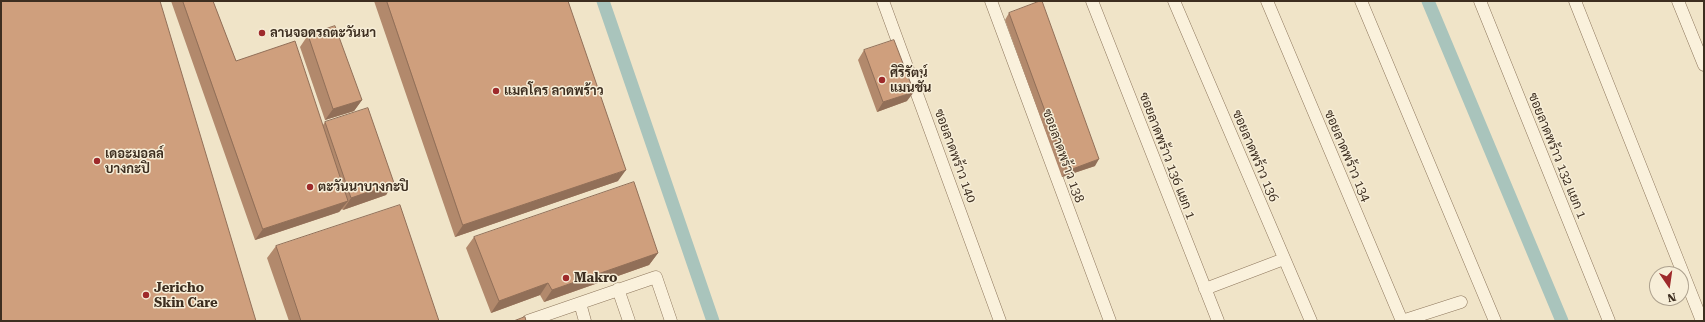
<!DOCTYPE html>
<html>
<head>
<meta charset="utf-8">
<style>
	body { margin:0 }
	#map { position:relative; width:1705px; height:322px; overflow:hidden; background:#f0e4c8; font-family:"Roboto Serif",serif }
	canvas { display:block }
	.frame { position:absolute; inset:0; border:2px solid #3d2e20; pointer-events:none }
	.north { position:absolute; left:1649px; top:266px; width:40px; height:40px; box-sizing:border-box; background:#f7eed8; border:1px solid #ada18e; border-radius:50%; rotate:167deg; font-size:11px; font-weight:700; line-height:16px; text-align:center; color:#3d2e20 }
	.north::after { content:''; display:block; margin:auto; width:14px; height:18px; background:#9e2a2b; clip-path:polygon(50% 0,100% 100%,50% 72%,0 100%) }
</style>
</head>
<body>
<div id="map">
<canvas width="1705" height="322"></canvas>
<div class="frame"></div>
<div class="north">N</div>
</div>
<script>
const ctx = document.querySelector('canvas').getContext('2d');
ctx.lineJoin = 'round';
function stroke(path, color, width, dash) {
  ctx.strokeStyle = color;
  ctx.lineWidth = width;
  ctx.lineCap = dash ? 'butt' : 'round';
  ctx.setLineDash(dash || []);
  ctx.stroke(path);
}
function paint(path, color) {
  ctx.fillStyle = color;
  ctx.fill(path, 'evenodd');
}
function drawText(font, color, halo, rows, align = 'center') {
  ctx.font = font + ' "Roboto Serif",Sarabun,serif';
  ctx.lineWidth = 3;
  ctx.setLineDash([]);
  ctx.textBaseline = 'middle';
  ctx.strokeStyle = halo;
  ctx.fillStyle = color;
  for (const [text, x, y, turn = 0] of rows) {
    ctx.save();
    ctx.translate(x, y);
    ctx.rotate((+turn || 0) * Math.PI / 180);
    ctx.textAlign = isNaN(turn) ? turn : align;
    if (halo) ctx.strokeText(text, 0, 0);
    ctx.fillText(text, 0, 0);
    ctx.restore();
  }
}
const canal = new Path2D(`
	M603,1L713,321
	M1428,1L1562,321`);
const street = new Path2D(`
	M883,1L1000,321
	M991,1L1110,321
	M1092,1L1218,321
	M1174,1L1311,321
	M1267,1L1402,321
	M1361,1L1495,321
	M1480,1L1609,321
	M1575,1L1702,321
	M1678,1L1704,65
	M618,289L629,321
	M1205,289L1284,259
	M580,303L585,321
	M528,321L656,277L671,321
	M1402,321L1461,302`);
const wall = new Path2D(`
	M171,1H213L236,61L323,125L325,122L394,183L386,195L343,210L342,209L339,212L255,240Z
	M374,1H568L618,181L455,237Z
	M1009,13L1095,166L1062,177L1005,20Z
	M308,35L362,100L354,111L325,120L300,47Z
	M864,50L907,101L877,112L858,60Z
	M474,237L658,253L649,265L544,302L540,295L491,313L466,248Z
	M276,246L439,321H289L267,258Z`);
const shadedWall = new Path2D(`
	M914,92L907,101L877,112L883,102Z
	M362,100L354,111L325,120L333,109Z
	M1099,159L1095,166L1062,177L1067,171Z
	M626,170L618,181L455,237L463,225Z
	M394,183L386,195L343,210L351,198Z
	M348,201L339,212L255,240L263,229Z
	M658,253L649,265L544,302L552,290Z
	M548,283L540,295L491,313L499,301Z`);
const building = new Path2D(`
	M1,1H160L256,321H1Z
	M183,1H213L236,61L295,41L348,201L263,229Z
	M387,1H568L626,170L463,225Z
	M1040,1H1042L1099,159L1067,171L1009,13Z
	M335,26L362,100L333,109L308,35Z
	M894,40L914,92L883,102L864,50Z
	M368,108L394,183L351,198L325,122Z
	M634,182L658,253L552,290L548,283L499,301L474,237Z
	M400,205L439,321H301L276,246Z
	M525,317L526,321H514Z`);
const markers = [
	[262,33,4,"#9e2a2b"],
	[882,80,4,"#9e2a2b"],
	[496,91,4,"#9e2a2b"],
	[97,161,4,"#9e2a2b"],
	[310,187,4,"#9e2a2b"],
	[566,278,4,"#9e2a2b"],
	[146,295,4,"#9e2a2b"]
];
const poiNames = [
	["ลานจอดรถตะวันนา",270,33],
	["ศิริรัตน์",890,73],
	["แมนชั่น",890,88],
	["แมคโคร ลาดพร้าว",504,91],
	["เดอะมอลล์",105,154],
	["บางกะปิ",105,169],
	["ตะวันนาบางกะปิ",318,187],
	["Makro",574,278],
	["Jericho",154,288],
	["Skin Care",154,303]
];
const streetNames = [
	["ซอยลาดพร้าว 140",955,156,70],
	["ซอยลาดพร้าว 138",1063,156,70],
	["ซอยลาดพร้าว 136 แยก 1",1167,156,69],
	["ซอยลาดพร้าว 136",1255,156,67],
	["ซอยลาดพร้าว 134",1347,156,67],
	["ซอยลาดพร้าว 132 แยก 1",1557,156,68]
];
stroke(canal, '#a9c4bc', 13);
stroke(street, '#8d765c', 13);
stroke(street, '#faf1dc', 12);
paint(wall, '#b2896c');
paint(shadedWall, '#916f58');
paint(building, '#cf9f7d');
stroke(building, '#916f58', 1);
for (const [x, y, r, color] of markers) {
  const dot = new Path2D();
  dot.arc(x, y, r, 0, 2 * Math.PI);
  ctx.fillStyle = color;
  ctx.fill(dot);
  stroke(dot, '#f7eed8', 1.5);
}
drawText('bold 13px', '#3d2e20', '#f7eed8', poiNames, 'left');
drawText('13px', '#3d2e20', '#f7eed8', streetNames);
</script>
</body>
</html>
